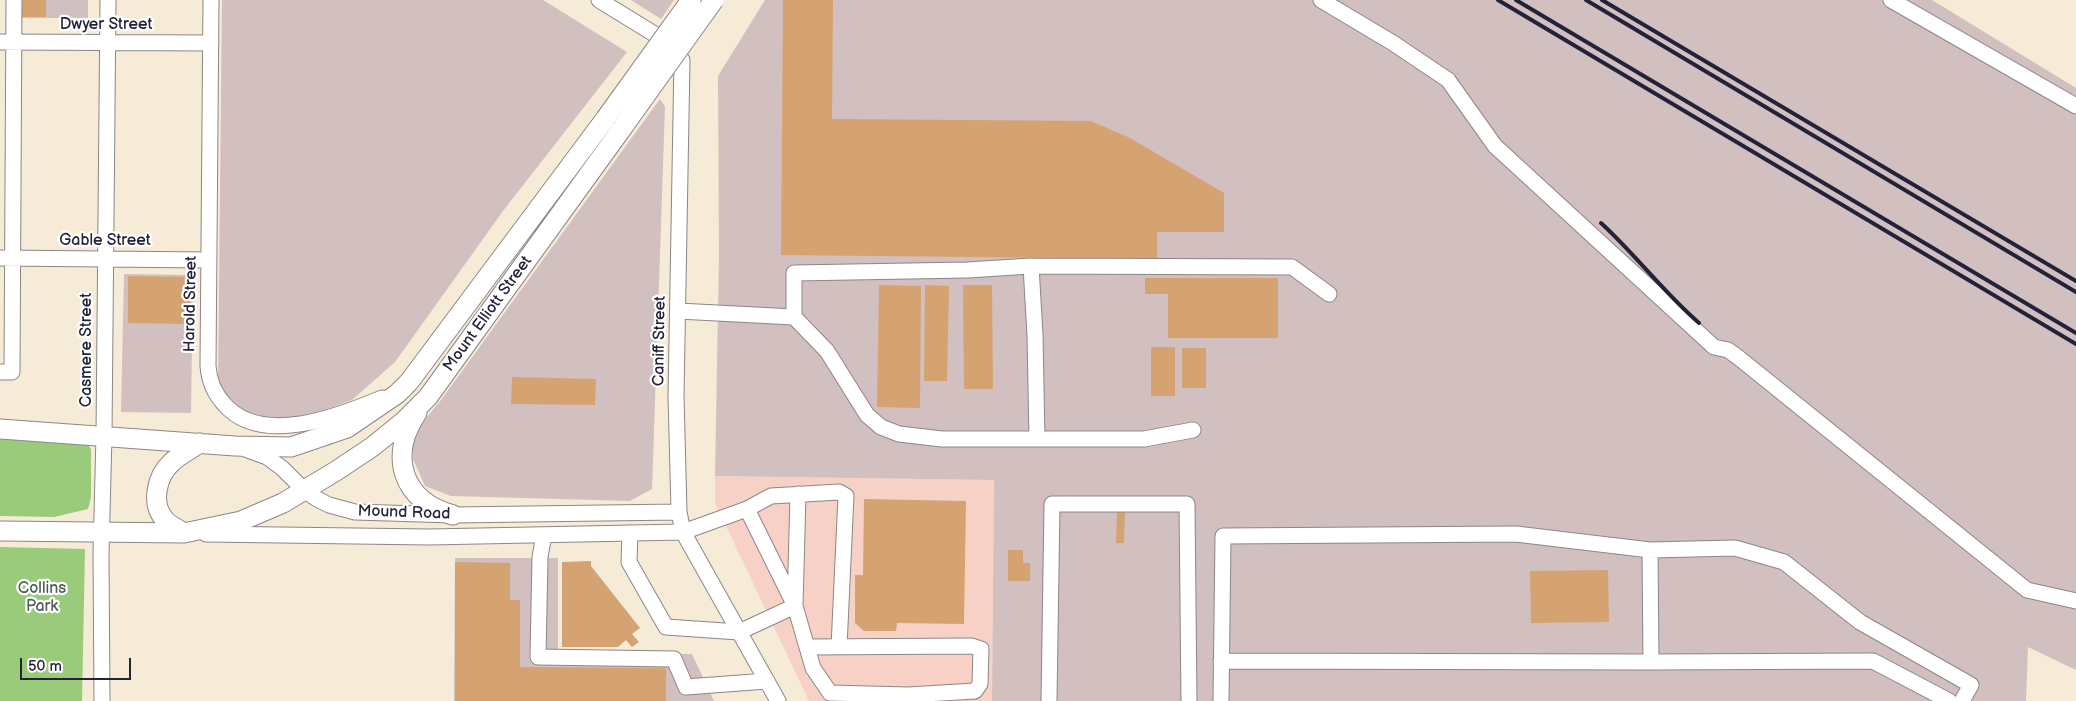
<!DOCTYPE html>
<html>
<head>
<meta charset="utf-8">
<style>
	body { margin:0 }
	#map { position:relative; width:2076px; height:701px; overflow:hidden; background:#f6ebd6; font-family:"Balsamiq Sans",sans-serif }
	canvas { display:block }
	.scale { position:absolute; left:20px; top:658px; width:111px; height:22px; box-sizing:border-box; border:2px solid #22223b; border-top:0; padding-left:6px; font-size:15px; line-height:18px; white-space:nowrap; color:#22223b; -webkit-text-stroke:4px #fff; paint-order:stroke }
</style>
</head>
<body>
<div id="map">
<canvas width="2076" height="701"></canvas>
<div class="scale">50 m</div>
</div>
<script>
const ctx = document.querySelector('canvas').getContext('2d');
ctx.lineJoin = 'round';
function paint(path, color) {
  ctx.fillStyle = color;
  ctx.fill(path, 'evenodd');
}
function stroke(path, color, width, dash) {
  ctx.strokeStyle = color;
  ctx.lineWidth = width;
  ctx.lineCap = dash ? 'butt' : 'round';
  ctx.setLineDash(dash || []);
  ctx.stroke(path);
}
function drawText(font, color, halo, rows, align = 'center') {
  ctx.font = font + ' "Balsamiq Sans",sans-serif';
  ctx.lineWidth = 4.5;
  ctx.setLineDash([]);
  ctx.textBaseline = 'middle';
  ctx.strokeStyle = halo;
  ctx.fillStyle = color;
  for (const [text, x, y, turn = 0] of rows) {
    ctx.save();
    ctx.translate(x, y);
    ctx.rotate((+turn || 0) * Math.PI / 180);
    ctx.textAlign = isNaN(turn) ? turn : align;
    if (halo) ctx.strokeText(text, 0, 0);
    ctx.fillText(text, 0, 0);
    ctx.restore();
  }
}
const built = new Path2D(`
	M715,476L994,480L992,701H809L715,503Z`);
const industrial = new Path2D(`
	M19,0H88V18H19Z
	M222,0H543L627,52L503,211L395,362L352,400L308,416L265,419L242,411L218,385Z
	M631,0H674L661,19Z
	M765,0H1932L2076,88V670L2028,647L2026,701H992L994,480L715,476L719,256L718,76Z
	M660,99L665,107L652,489L630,501L451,496L425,486L413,459V443L422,423L441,400Z
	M124,274L193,275L191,413L121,412Z
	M455,558H558V653L692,654L714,701H454Z`);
const green = new Path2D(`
	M0,438L87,443L91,449V497L88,509L54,517L0,516Z
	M0,547L85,549L82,701H0Z`);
const building = new Path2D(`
	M17,0H46V17H17Z
	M783,0H833L832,119L1091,121L1130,138L1224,193V232H1157V259L781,255Z
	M128,276L190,277V324L128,323Z
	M1145,278H1278V338H1168V294H1145Z
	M879,285L921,286L920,408L877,407Z
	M925,285L949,286L947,381H924Z
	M963,285H992L993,389H964Z
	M1151,347H1175V396H1151Z
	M1182,348H1206V388H1182Z
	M512,377L596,379L595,405L511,404Z
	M864,499L966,501L964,624L897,623L896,631H864L855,623V575H863Z
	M1117,509H1125L1124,543H1116Z
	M1008,550H1023V563H1030V581H1008Z
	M591,561V566L640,628L632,634L639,642L632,647L626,640L618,647H562V562Z
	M455,562L510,563V600H520V667L666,668V701H455Z
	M1608,570L1609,622L1531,623L1530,571Z`);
const minor = new Path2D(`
	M211,0L208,366C209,380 214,393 224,404C261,447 339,416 382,398
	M599,0L664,40L682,60L676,396L679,512L683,532L778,701
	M1321,0L1393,43L1448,80L1495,146L1714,347L1728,350L1739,358L2027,590L2076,601
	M1891,0L2076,106
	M0,42L211,43
	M0,258L209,260
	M1031,266L1035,335L1037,439
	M678,311L794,317V273L967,270L1031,266L1292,267L1329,294
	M794,317L827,351L867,415L881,427L899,434L942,439H1144L1193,430
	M0,372H12L14,0
	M245,449L267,457L282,468L304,490L317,499L329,505L355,512L453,515L679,512
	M798,494L795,606L813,668L830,693L908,695L975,691L980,684L981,649L972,646L807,647
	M747,509L771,496L839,492L846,496L839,647
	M206,534L429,537L683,532L747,509L795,606L739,632L666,627L629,562L630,533
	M544,535L540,557L538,657L674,659L686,687L767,681
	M1650,550L1735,548L1784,562L1860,622L1971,685L1962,701
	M1221,661L1651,662L1650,550L1516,534L1223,536L1221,701
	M1651,662L1873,661L1949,701
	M102,701L101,554L104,435L108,0
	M1049,701L1052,504H1187L1189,701`);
const major = new Path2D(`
	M417,413C388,456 402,501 453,515
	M0,429L235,446L291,447L347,428L397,394L409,382L606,118
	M0,531L184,533L241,521L283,503L336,471L372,447L403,422L428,397L623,127
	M184,533C178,529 169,525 165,520C150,504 157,476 171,463C179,455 191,449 200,443`);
const rail = new Path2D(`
	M1498,0L2076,344
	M1516,0L2076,333
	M1586,0L2076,292
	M1602,0L2076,281
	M1601,223C1636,255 1664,293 1699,323`);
const majorBridge = new Path2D(`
	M606,118L691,0
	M623,127L714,0`);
const streetNames = [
	["Dwyer Street",106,25],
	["Gable Street",105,241],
	["Harold Street",191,304,-89],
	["Mount Elliott Street",488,314,-54],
	["Caniff Street",660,341,-89],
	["Casmere Street",87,350,-90],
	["Mound Road",404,513,2]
];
const parkNames = [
	["Collins",42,589],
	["Park",42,607]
];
paint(built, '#f7d1c6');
paint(industrial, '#d2bfbf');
paint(green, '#99cb7b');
paint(building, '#d5a371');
stroke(minor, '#8c8688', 17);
stroke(major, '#8c8688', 21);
stroke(minor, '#fff', 15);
stroke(major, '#fff', 19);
stroke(rail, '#22223b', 4);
stroke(majorBridge, '#8c8688', 21, []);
stroke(majorBridge, '#fff', 19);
drawText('16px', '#22223b', '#fff', streetNames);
drawText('16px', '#4c5d51', '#fff', parkNames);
</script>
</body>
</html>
